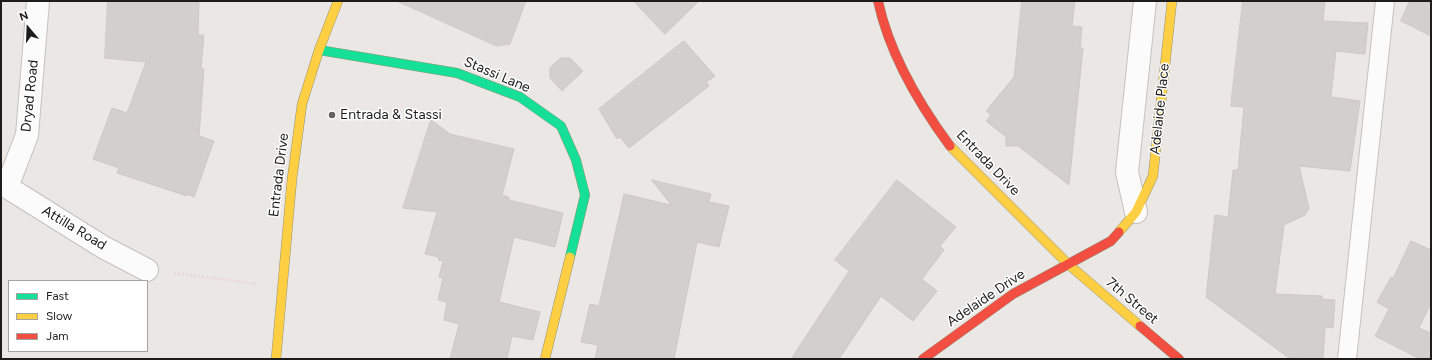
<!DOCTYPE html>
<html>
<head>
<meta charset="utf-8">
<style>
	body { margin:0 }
	#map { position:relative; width:1432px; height:360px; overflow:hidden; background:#eae7e4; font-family:Figtree,sans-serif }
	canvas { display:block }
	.frame { position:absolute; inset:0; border:2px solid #1c1c1c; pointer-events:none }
	.legend { position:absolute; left:8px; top:280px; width:140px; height:72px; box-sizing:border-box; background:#fff; border:1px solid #a4a4a4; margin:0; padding:5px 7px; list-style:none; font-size:12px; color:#1c1c1c }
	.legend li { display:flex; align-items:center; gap:8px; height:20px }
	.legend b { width:20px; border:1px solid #a4a4a4 }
	.north { position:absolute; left:8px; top:8px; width:40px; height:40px; -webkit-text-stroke:3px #fff; paint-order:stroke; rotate:341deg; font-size:11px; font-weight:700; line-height:16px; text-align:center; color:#1c1c1c }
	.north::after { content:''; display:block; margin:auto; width:14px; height:18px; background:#1c1c1c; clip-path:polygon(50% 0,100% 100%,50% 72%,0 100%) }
</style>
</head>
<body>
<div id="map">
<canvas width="1432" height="360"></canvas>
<div class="frame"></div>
<ul class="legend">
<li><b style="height:5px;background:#16e098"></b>Fast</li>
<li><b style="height:5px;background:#ffcf43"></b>Slow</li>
<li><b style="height:5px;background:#f24e42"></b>Jam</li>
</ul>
<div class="north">N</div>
</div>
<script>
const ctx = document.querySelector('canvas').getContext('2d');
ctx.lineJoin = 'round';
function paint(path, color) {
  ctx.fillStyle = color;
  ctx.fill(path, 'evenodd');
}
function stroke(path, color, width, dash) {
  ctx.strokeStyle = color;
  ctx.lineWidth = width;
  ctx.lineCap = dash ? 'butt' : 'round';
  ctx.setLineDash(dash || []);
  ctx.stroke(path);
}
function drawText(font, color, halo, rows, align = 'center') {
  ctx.font = font + ' Figtree,sans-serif';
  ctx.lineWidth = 3;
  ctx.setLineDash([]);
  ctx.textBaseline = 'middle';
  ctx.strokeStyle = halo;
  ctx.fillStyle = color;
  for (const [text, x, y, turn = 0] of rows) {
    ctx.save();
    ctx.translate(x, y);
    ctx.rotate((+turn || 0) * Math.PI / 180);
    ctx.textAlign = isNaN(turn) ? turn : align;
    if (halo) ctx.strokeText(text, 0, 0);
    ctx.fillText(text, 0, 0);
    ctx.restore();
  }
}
const building = new Path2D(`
	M108,1H199L198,35H204L201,69H204L199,136L214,141L194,197L187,194V196L117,173L119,168L93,159L112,108L127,113L146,62L105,58Z
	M397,1H526L510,44L497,46Z
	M634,1H699L665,34Z
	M1022,1H1075L1072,26L1082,27L1080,48H1083L1069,185L1018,146H1006V137L986,121L991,115L986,111L1014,77Z
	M1243,1H1325L1323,21L1368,23L1365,54L1336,51L1331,97L1360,101L1350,171L1299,166L1309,208L1305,215L1284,225L1275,294L1322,296V299L1335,300L1333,328L1325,327L1323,359L1289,358L1206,297L1215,215L1228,217L1233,170H1238L1244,107L1231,106Z
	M1410,1H1431V36L1401,21Z
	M684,41L715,76L706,82L709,86L629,148L620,137L617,139L599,109Z
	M561,58H570L583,71L562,91L550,78V68Z
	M431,120L450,134L475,140L474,142L476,140L514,149L502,195L509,197V200L563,213L555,247L514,237L499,302L540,312L533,340L512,336L507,359H450L459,324L444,320L447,302L438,300L443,278L439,277L443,261L438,260L439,257L425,254L437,212L403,208Z
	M652,180L711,194L709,202L729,206L719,247L697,242L674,359H595L598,345L581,342L590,304L599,306L624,194L671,205Z
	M897,180L956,227L940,246L944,250L922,279L937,291L913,321L881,296L839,359H791L849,271L835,260Z
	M1411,241L1431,250V303L1419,328L1431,333V359H1420L1375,336L1389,309L1377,302L1391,277L1393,278Z`);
const path = new Path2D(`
	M174,273L256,284`);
const lane = new Path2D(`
	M1347,359L1385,1`);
const street = new Path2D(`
	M1,186L7,187L103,247L147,270
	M7,187L27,135L38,1
	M1136,212L1127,172L1145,1`);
const fast = new Path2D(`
	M319,50L457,73L520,97L561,126L576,160L585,195L570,257`);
const slow = new Path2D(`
	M950,146L1068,264L1140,326
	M1119,232L1136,212L1153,176L1172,1
	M276,359L292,179L302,104L319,50L338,1
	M545,359L570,257`);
const jam = new Path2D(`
	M878,1C889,52 919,104 950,146
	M1140,326L1179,359
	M923,359L1013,294L1111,241L1119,232`);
const markers = [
	[332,115,4,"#646362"]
];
const streetNames = [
	["Stassi Lane",497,75,23],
	["Dryad Road",30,96,-84],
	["Adelaide Place",1160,109,-84],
	["Entrada Drive",988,163,46],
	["Entrada Drive",279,175,-83],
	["Attilla Road",74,228,31],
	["Adelaide Drive",986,298,-34],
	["7th Street",1132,301,40]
];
const poiNames = [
	["Entrada & Stassi",340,115]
];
paint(building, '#d3cfcc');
stroke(building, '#cec8c5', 1);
stroke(lane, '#c3c2c0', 20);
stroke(street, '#c3c2c0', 24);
stroke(fast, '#95927c', 10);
stroke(slow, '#95927c', 10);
stroke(jam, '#95927c', 10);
stroke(path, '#ebd7d8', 2.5, [2, 2]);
stroke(lane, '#fcfbfb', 18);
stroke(street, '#fcfbfb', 22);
stroke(fast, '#16e098', 9);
stroke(slow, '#ffcf43', 9);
stroke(jam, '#f24e42', 9);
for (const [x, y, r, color] of markers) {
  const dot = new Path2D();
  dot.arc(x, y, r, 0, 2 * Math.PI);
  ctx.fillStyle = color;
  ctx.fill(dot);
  stroke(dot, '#fff', 1.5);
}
drawText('14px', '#1c1c1c', '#fff', streetNames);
drawText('14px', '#1c1c1c', '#fff', poiNames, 'left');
</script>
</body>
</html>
